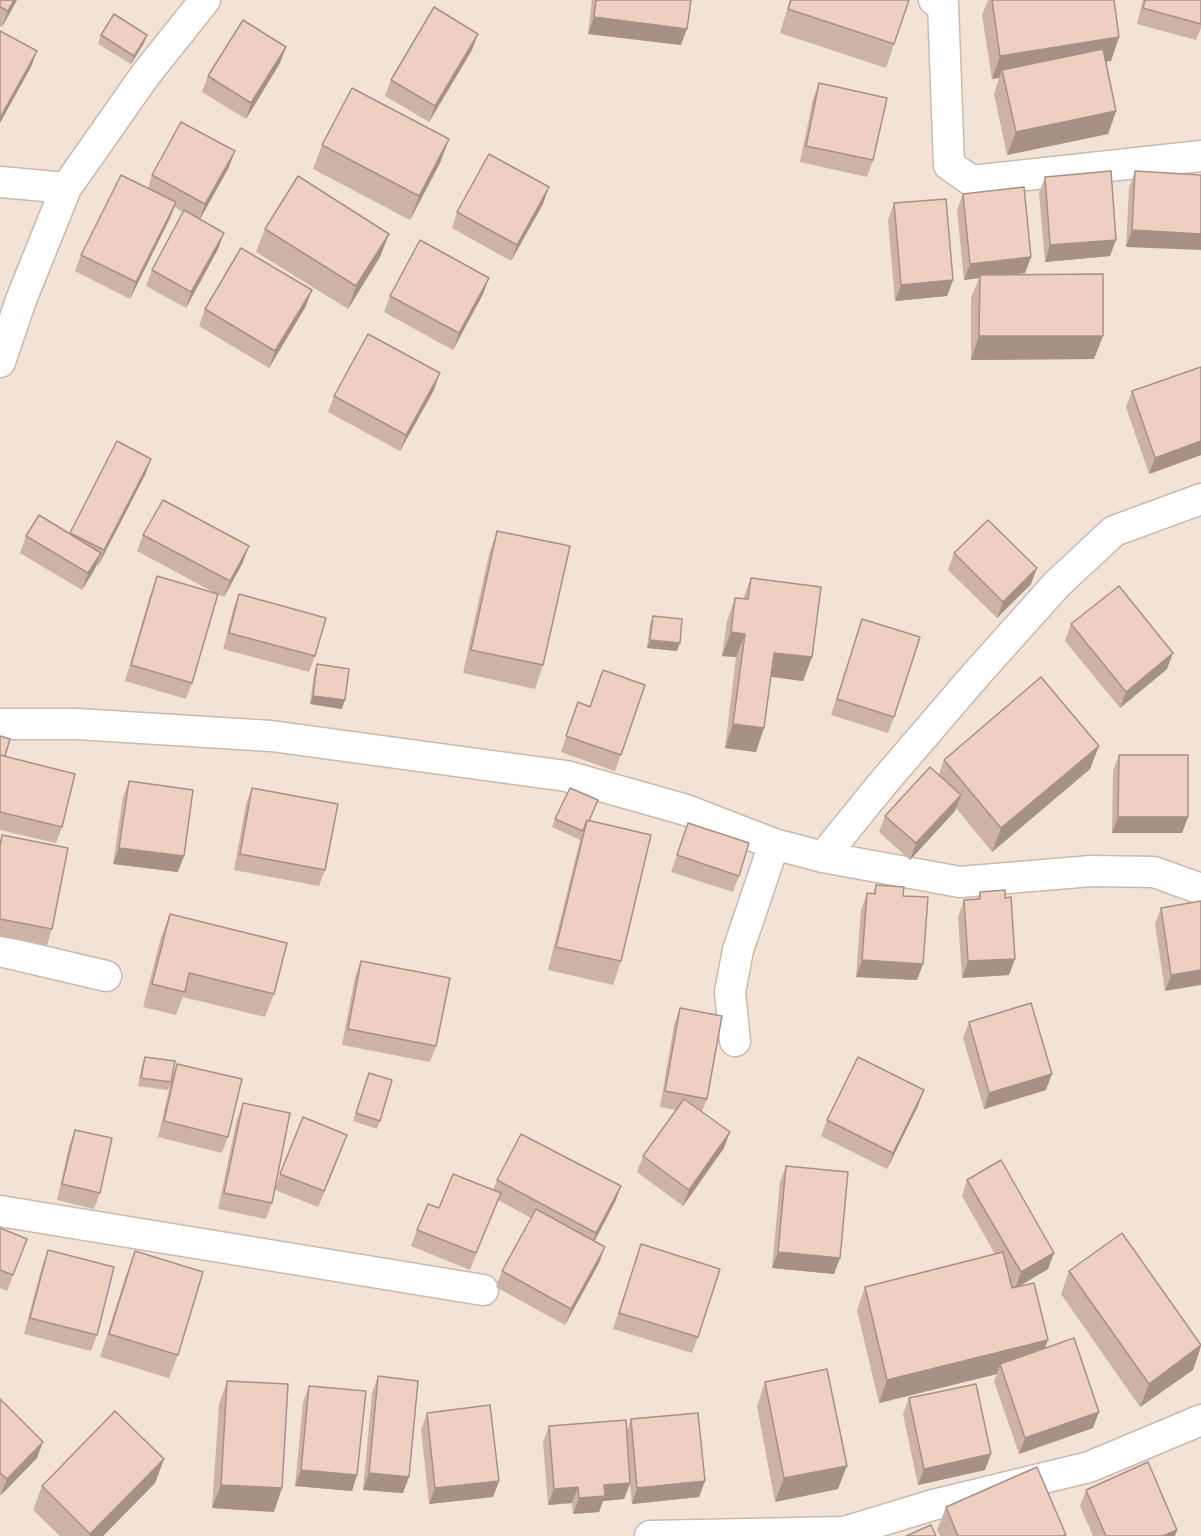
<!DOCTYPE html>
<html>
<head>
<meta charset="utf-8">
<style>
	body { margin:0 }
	canvas { display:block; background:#fbf1e7 }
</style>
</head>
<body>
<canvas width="1201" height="1536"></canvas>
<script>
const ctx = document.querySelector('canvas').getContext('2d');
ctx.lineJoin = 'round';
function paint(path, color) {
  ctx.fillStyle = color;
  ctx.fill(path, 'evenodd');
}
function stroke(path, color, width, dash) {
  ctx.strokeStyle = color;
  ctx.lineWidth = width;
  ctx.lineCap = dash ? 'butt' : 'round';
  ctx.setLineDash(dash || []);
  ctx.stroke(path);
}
const residential = new Path2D(`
	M0,0H1201V1536H0Z`);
const street = new Path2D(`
	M934,0L943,4L949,165L972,181L1201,156
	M0,182L66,188
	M0,362L21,300L66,188L146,74L205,0
	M0,724H77L271,736L566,776L686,810L774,844L823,857L960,882L1091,871L1154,872L1201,889
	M823,857L883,783L973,678L1057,584L1114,531L1201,499
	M0,951L106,976
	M735,1041L730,992L738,950L774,844
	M0,1211L483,1290
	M650,1536L844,1532L933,1505L1089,1467L1201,1420`);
const wall = new Path2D(`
	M0,0H17L2,27L0,26Z
	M592,0H691L681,45L588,34Z
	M790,0H909L886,68L780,33Z
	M988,0H1114L1119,37L1111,61H1106L1116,111L1108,134L1007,155L994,94L999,78L992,79L982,15Z
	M1143,0H1201V28L1196,40L1137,24Z
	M101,35L144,43L131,64L98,44Z
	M286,47L280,63L246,119L202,92L208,76Z
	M472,50L429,122L385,96L391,80Z
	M819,83L873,160L867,177L800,162L813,99Z
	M449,139L440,163L410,220L313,169L322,145Z
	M229,167L200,219L224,233L218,249L186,308L146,286L152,270L183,212L175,207L170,218L130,299L75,271L81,255L148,188L152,175Z
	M1135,171L1201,175L1126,247L1129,188Z
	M1045,177L1110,256L1045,262L1039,193Z
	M963,194L1031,257L1025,273L1011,275L1103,336L1094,359L971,360V298L979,278L964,280L957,210Z
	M894,203L953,280L947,296L895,301L888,220Z
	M543,204L511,261L452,228L457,212Z
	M265,229L389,234L380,257L348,309L256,252Z
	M489,278L483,294L453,350L384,312L390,296Z
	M306,306L269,368L199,326L205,309Z
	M1201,367V455L1149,474L1126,407L1132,391Z
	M434,390L400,451L328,412L334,396Z
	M117,441L151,459L145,475L98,566L96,565L82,590L20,553L26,536L70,534Z
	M497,531L543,665L535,689L463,673L489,554Z
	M143,535L243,562L224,597L218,594L192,683L186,699L125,681L151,592L157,576L217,594L137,551Z
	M954,553L1031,584L997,618L948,570Z
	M751,578L812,657L803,681L771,677L756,752L725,748L736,657L722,656L727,621L735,598L743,599Z
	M239,594L315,656L309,672L223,649L233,610Z
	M653,616L677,651L647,648L650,624Z
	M862,619L894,717L888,733L831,715Z
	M1071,624L1167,669L1120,708L1065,641Z
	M317,664L342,709L310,704L314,673Z
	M645,685L615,771L561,752L578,702L590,706Z
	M0,736L5,756L62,827L56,843L0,830Z
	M1119,755L1188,817L1182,833H1112L1113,771Z
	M944,760L1090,769L992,852L956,808L955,811L910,860L879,832L885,816L939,774Z
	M129,781L178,872L113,864L123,797Z
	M252,788L325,870L319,886L234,870L246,804Z
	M598,800L589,821L621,961L613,985L548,970L580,840L552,827L555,819Z
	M688,823L739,876L733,892L671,872Z
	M2,835L52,929L47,945L0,937V841Z
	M876,885L903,896L923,964L917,980L856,977L861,910L867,893L873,894Z
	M980,892L1005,898L1009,975L962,978L958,917L964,900L977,899Z
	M1201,901L1165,991L1155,924L1161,908Z
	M170,914L274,994L265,1017L183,997L176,1015L143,1007L161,937Z
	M361,961L436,1046L430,1062L342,1045L355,977Z
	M680,1008L707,1099L702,1112L724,1148L683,1206L637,1172L643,1156L676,1110L660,1107L674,1025Z
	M969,1022L1046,1090L984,1109L963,1038Z
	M145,1057L172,1079L177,1064L228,1137L222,1153L158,1137L170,1085L168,1090L138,1086L142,1065Z
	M369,1073L380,1121L377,1129L353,1121Z
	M243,1103L272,1203L266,1219L218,1209L237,1119Z
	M918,1106L887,1169L821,1136L827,1120Z
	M75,1130L100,1193L94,1209L57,1200L69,1146Z
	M347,1135L318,1207L275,1190L280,1174Z
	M786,1166L840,1258L834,1274L772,1268L780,1182Z
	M497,1180L621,1186L615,1202L595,1241L605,1247L599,1263L565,1325L496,1287L502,1271L531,1218L498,1200L470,1270L411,1246L417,1230L439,1208L493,1190Z
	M967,1180L1054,1253L1048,1269L1017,1287L1045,1349L1093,1428L1019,1454L994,1381L997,1374L879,1403L857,1310L865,1287L995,1254L962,1196Z
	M0,1228L21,1255L7,1291L0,1288Z
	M641,1244L698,1337L692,1353L613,1329Z
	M48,1250L97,1335L91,1351L24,1334L42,1266Z
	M135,1251L178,1355L169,1378L100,1357L126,1275Z
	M1069,1271L1201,1345L1193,1370L1140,1407L1061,1294Z
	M378,1376L403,1493L363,1490L372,1393Z
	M227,1381L274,1512L212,1508L219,1404Z
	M765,1382L838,1489L775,1502L757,1406Z
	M309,1386L357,1475L352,1491L295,1486L303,1402Z
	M909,1398L991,1454L985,1470L918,1485L903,1414Z
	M0,1399L37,1458L1,1495H0Z
	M427,1413L499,1481L493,1497L429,1504L421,1429Z
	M631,1419L705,1481L699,1497L632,1504L630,1485L624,1499L603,1501L599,1512L573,1514L572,1503L548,1505L543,1442L549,1426L627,1430Z
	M164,1459L155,1483L103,1536H60L33,1510L42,1486Z
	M1086,1490L1175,1536H1093L1080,1506Z
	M946,1507L1066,1535L1065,1536H940L937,1530Z`);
const shadedWall = new Path2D(`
	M14,0H17L2,27L8,11Z
	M594,17L687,29L681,45L588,34Z
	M478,34L472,50L429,122L435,106Z
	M147,35L144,43L131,64L134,56Z
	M1119,37L1111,61L1004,77L1002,70L999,78L992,79L1000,56Z
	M286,47L280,63L246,119L251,103Z
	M37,51L31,67L0,123V118Z
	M1116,111L1108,134L1007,155L1016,132Z
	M449,139L440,163L410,220L419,196Z
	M235,151L229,167L199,221L205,204Z
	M549,187L543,204L511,261L517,245Z
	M176,202L170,218L130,299L136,282Z
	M1132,230L1201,234V250L1126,247Z
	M224,233L218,249L186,308L191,292Z
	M389,234L380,257L348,309L356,286Z
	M1116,240L1110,256L1045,262L1050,245Z
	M1031,257L1025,273L980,278V275L979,278L964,280L970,264Z
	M489,278L483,294L453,350L459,333Z
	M953,280L947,296L895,301L901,285Z
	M312,290L306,306L269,368L275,351Z
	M979,336H1103L1094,359L971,360Z
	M440,373L434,390L400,451L406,435Z
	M1201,441V455L1149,474L1155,458Z
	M151,459L145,475L98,566L104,550Z
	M249,546L243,562L224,597L230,581Z
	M101,553L95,569L82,590L88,573Z
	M1037,568L1031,584L997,618L1003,602Z
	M731,632L745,634L736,657L722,656Z
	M650,640L680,643L677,651L647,648Z
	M774,653L812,657L803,681L766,676Z
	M1173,653L1167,669L1120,708L1126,692Z
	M313,696L345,700L342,709L310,704Z
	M733,724L764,728L756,752L725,748Z
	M1099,746L1090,769L992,852L1001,828Z
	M961,795L955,811L910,860L916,843Z
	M1118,817H1188L1182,833H1112Z
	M119,848L184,856L178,872L113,864Z
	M1015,959L1009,975L962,978L968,961Z
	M862,960L923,964L917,980L856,977Z
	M1201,970V985L1165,991L1171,975Z
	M1052,1074L1046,1090L984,1109L989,1093Z
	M924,1090L918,1106L887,1169L893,1153Z
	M730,1132L724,1148L683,1206L689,1190Z
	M347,1135L341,1151L318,1207L324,1191Z
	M621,1186L615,1202L590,1249L596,1233Z
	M605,1247L599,1263L565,1325L571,1309Z
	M778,1252L840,1258L834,1274L772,1268Z
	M1054,1253L1048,1269L1015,1289L1021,1272Z
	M1048,1340L1039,1363L1000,1364L997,1374L879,1403L887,1380Z
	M1201,1346L1193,1370L1140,1407L1149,1384Z
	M1099,1412L1093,1428L1019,1454L1025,1438Z
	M43,1442L37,1458L1,1495L7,1479Z
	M991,1454L985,1470L918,1485L924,1469Z
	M164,1459L155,1483L103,1536H89L90,1534Z
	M847,1466L838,1489L775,1502L784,1478Z
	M301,1470L357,1475L352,1491L295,1486Z
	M369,1473L409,1477L403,1493L363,1490Z
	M499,1481L493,1497L429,1504L435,1488Z
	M705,1481L699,1497L632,1504L637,1488Z
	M630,1483L624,1499L603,1501L599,1512L573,1514L579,1498L604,1485Z
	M221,1485L282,1488L274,1512L212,1508Z
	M578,1487L572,1503L548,1505L554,1489Z
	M1177,1530L1175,1536H1163Z`);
const building = new Path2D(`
	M0,0H14L8,11L0,7Z
	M596,0H691L687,29L594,17Z
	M791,0H909L894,44L788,9Z
	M992,0H1114L1119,37L1000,56Z
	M1145,0H1201V24L1143,8Z
	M434,7L478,34L435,106L391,80Z
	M114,14L147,35L134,56L101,35Z
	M243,20L286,47L251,103L208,76Z
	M0,31L37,51L0,118Z
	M1103,49L1116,111L1016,132L1002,70Z
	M819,83L887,98L873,160L806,146Z
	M352,88L449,139L419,196L322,145Z
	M181,122L235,151L205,204L152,175Z
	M489,154L549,187L517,245L457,212Z
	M1111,171L1116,240L1050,245L1045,177Z
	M1135,171L1201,175V234L1132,230Z
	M121,175L176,202L136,282L81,255Z
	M298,176L389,234L356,286L265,229Z
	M1024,187L1031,257L970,264L963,194Z
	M946,199L953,280L901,285L894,203Z
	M184,210L224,233L191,292L152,270Z
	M420,240L489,278L459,333L390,296Z
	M241,248L312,290L275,351L205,309Z
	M1103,274V336H979L980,275Z
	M368,334L440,373L406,435L334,396Z
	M1201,367V441L1155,458L1132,391Z
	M117,441L151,459L104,550L70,533Z
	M163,500L249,546L230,581L143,535Z
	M39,515L101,553L88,573L26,536Z
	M988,520L1037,568L1003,602L954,553Z
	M497,531L570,546L543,665L471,650Z
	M157,576L218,594L192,683L131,665Z
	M751,578L821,587L812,657L774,653L764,728L733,724L745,634L731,632L735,598L748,599Z
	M1119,586L1173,653L1126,692L1071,624Z
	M239,594L326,618L315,656L229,633Z
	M653,616L682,619L680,643L650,640Z
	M862,619L920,637L894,717L837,699Z
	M317,664L349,669L345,700L313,696Z
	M603,670L645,685L621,755L566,736L578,702L590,707Z
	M1041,677L1099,746L1001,828L944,760Z
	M0,736L10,739L5,756L0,755Z
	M0,755L75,774L62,827L0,812Z
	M1119,755H1188V817H1118Z
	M930,767L961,795L916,843L885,816Z
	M129,781L193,790L184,856L119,848Z
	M252,788L338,804L325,870L240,854Z
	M570,788L598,800L589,821L587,820L583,831L555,819Z
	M587,820L651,835L621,961L556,947Z
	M688,823L749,843L739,876L677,855Z
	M2,835L68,848L52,929L0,919V847Z
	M876,885L904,887L903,896L928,897L923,964L862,960L867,893L875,894Z
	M1005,890V898L1011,897L1015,959L968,961L964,900L980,899V892Z
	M1201,901V970L1171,975L1161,908Z
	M170,914L287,943L274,994L189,973L185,992L152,984Z
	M361,961L450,978L436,1046L348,1029Z
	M1031,1003L1052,1074L989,1093L969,1022Z
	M680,1008L722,1016L707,1099L665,1091Z
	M145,1057L175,1061L171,1082L141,1078Z
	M858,1057L924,1090L893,1153L827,1120Z
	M177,1064L242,1079L228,1137L164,1121Z
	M369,1073L392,1080L380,1121L356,1113Z
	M684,1099L730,1132L689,1190L643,1156Z
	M243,1103L290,1113L272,1203L224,1193Z
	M303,1117L347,1135L324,1191L280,1174Z
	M75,1130L112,1138L100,1193L62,1184Z
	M521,1134L621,1186L596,1233L497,1180Z
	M1001,1160L1054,1253L1021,1272L967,1180Z
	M786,1166L848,1172L840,1258L778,1252Z
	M453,1174L501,1193L476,1253L417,1230L428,1204L439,1208Z
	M536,1209L605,1247L571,1309L502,1271Z
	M0,1228L27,1239L13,1275L0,1270Z
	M1122,1233L1201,1345L1149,1384L1069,1271Z
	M641,1244L720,1269L698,1337L619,1313Z
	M48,1250L114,1267L97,1335L30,1318Z
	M135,1251L203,1272L178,1355L109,1334Z
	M1003,1252L1012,1288L1034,1283L1048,1340L887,1380L865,1287Z
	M1074,1338L1099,1412L1025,1438L1000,1364Z
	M827,1369L847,1466L784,1478L765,1382Z
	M378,1376L418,1381L409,1477L369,1473Z
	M227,1381L288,1384L282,1488L221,1485Z
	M976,1384L991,1454L924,1469L909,1398Z
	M309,1386L366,1391L357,1475L301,1470Z
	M0,1399L43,1442L7,1479L0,1473Z
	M490,1405L499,1481L435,1488L427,1413Z
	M115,1411L164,1459L90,1534L42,1486Z
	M698,1413L705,1481L637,1488L631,1419Z
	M626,1420L630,1483L604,1485L605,1496L579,1498L578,1487L554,1489L549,1426Z
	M1148,1462L1177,1530L1163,1536H1106L1086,1490Z
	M1037,1467L1066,1535L1062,1536H958L946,1507Z
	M931,1525L936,1536H906Z`);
paint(residential, '#f2e3d6');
stroke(street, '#ccb9ae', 33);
stroke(street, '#fff', 30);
paint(wall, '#cdb2a6');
paint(shadedWall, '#a79187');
paint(building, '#eecfc1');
stroke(building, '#a79187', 1.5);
</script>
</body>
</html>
